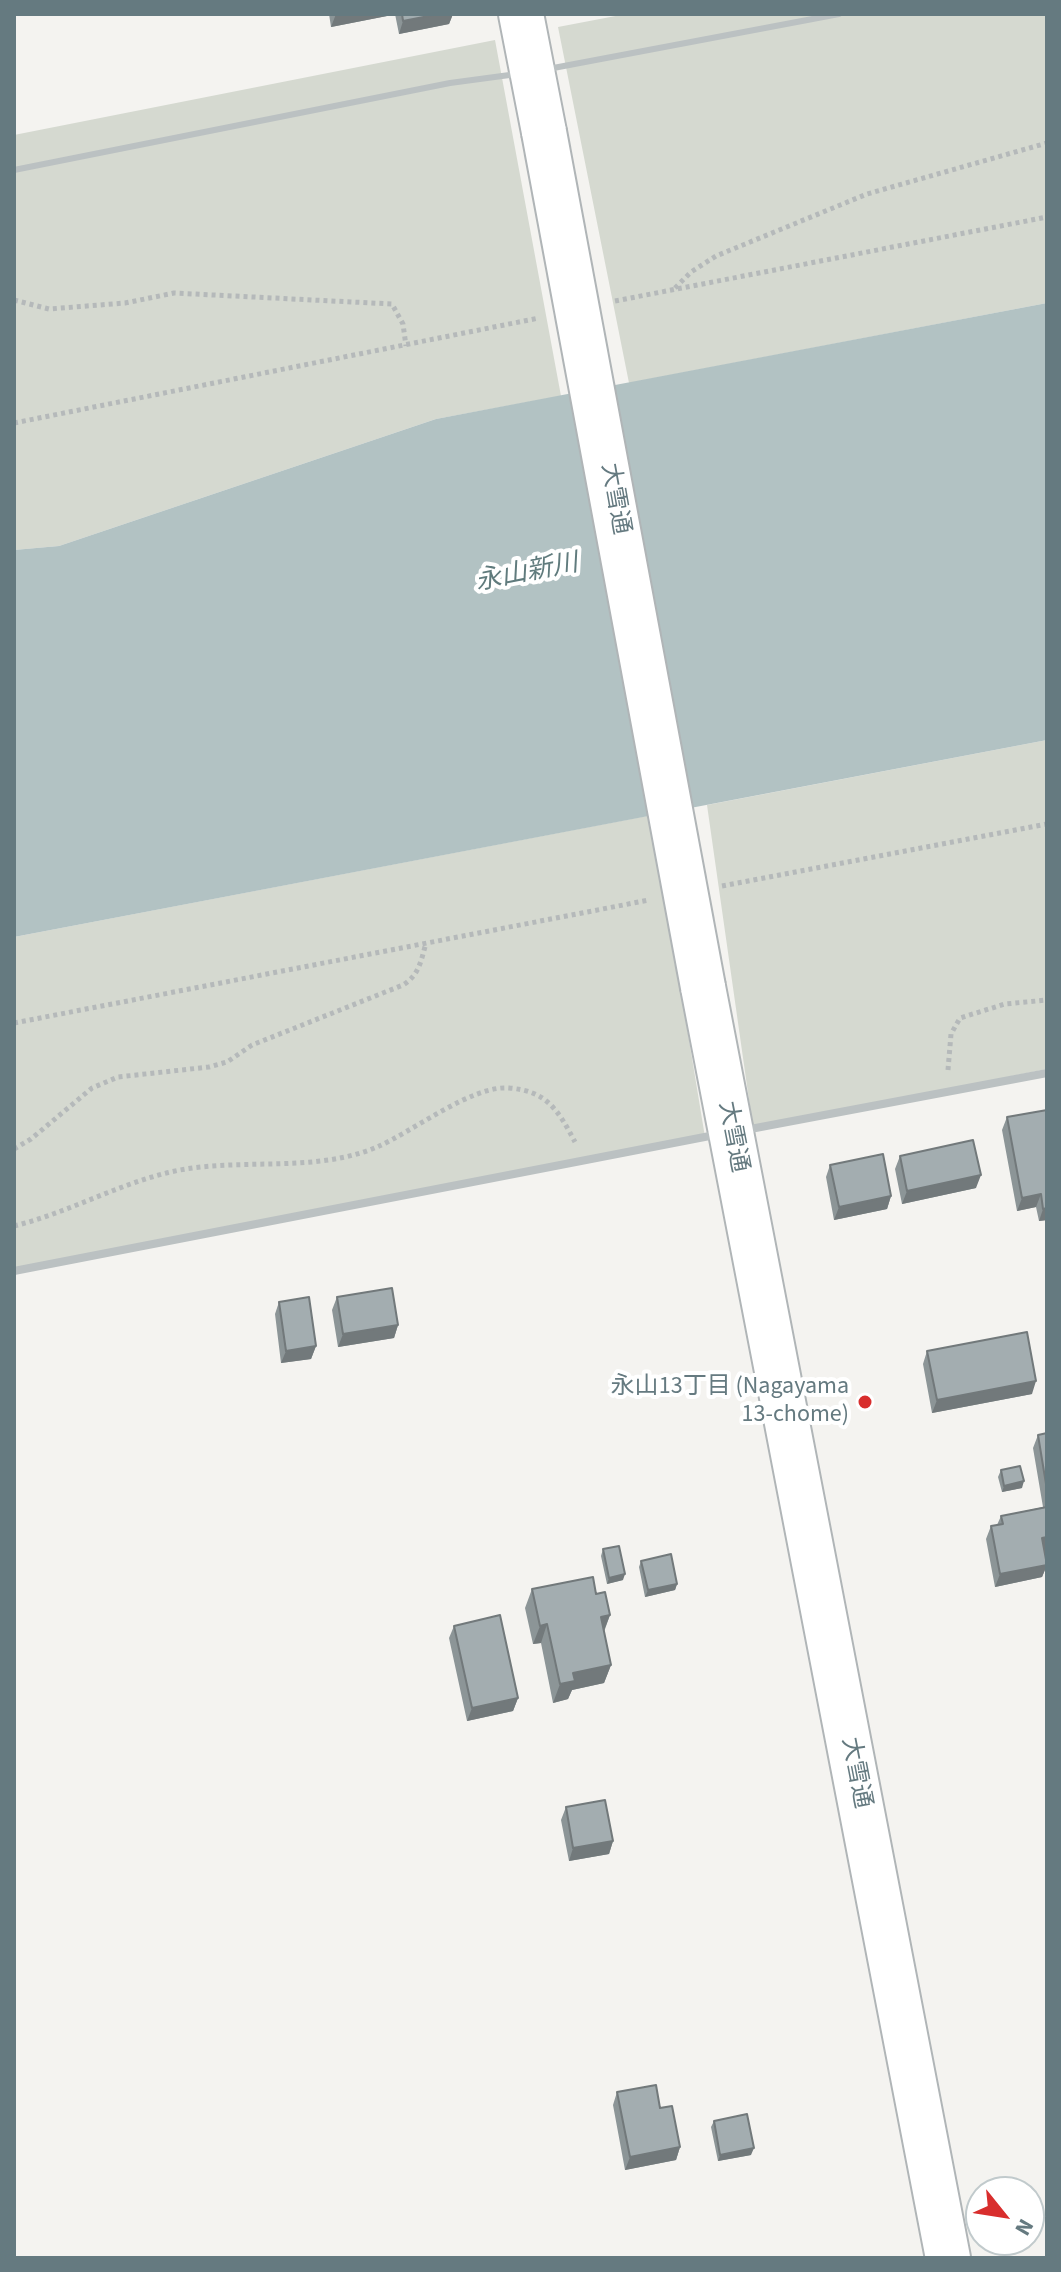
<!DOCTYPE html>
<html>
<head>
<meta charset="utf-8">
<style>
	body { margin:0 }
	#map { position:relative; width:1061px; height:2272px; overflow:hidden; background:#f4f3f0; font-family:"Source Sans 3",sans-serif }
	canvas { display:block }
	.frame { position:absolute; inset:0; border:16px solid #657a80; pointer-events:none }
	.north { position:absolute; left:965px; top:2176px; width:80px; height:80px; box-sizing:border-box; background:#fff; border:2px solid #c1cacc; border-radius:50%; rotate:120deg; font-size:22px; font-weight:700; line-height:32px; text-align:center; color:#657a80 }
	.north::after { content:''; display:block; margin:auto; width:28px; height:36px; background:#d82e2d; clip-path:polygon(50% 0,100% 100%,50% 72%,0 100%) }
</style>
</head>
<body>
<div id="map">
<canvas width="1061" height="2272"></canvas>
<div class="frame"></div>
<div class="north">N</div>
</div>
<script>
const ctx = document.querySelector('canvas').getContext('2d');
ctx.lineJoin = 'round';
function paint(path, color) {
  ctx.fillStyle = color;
  ctx.fill(path, 'evenodd');
}
function stroke(path, color, width, dash) {
  ctx.strokeStyle = color;
  ctx.lineWidth = width;
  ctx.lineCap = dash ? 'butt' : 'round';
  ctx.setLineDash(dash || []);
  ctx.stroke(path);
}
function drawText(font, color, halo, rows, align = 'center') {
  ctx.font = font + ' "Source Sans 3","Noto Sans JP",sans-serif';
  ctx.lineWidth = 8;
  ctx.setLineDash([]);
  ctx.textBaseline = 'middle';
  ctx.strokeStyle = halo;
  ctx.fillStyle = color;
  for (const [text, x, y, turn = 0] of rows) {
    ctx.save();
    ctx.translate(x, y);
    ctx.rotate((+turn || 0) * Math.PI / 180);
    ctx.textAlign = isNaN(turn) ? turn : align;
    if (halo) ctx.strokeText(text, 0, 0);
    ctx.fillText(text, 0, 0);
    ctx.restore();
  }
}
const green = new Path2D(`
	M626,14H1047V303L629,383L558,27Z
	M495,40L561,396L436,419L59,546L14,550V135Z
	M1047,740V1069L753,1128L707,805Z
	M652,815L705,1137L14,1271V937Z`);
const water = new Path2D(`
	M1047,303V740L14,937V550L59,546L436,419Z`);
const path = new Path2D(`
	M675,288L691,272L716,256L867,194L1047,143
	M14,300L49,309L125,303L174,293L392,304L403,324L406,346
	M615,301L1047,217
	M14,423L539,318
	M722,886L1047,824
	M14,1023L649,900
	M948,1070L951,1034L960,1018L1005,1004L1047,1000
	M14,1149L31,1139L92,1088L118,1077L209,1067L227,1062L252,1045L403,985C419,975 421,961 426,943
	M14,1226C71,1212 123,1181 180,1170C245,1158 315,1173 377,1147C412,1132 472,1085 509,1088C547,1091 558,1110 575,1142`);
const lane = new Path2D(`
	M548,69L839,14
	M14,170L450,83L517,74`);
const street = new Path2D(`
	M745,1130L1047,1073
	M14,1271L720,1134`);
const highway = new Path2D(`
	M521,14L544,132
	M703,987L948,2258`);
const highwayBridge = new Path2D(`
	M544,132L703,987`);
const wall = new Path2D(`
	M329,14H387V16L331,27Z
	M395,14H453L449,24L399,34Z
	M1047,1110V1220L1039,1221L1036,1207L1017,1211L1002,1130L1007,1117Z
	M900,1156L976,1188L902,1204L895,1169Z
	M830,1165L891,1196L887,1209L834,1220L826,1177Z
	M337,1297L398,1325L394,1338L338,1347L332,1310Z
	M279,1302L316,1346L311,1359L281,1363L275,1314Z
	M927,1351L1032,1394L932,1413L923,1364Z
	M1047,1433V1549H1044L1047,1565L1042,1577L995,1587L986,1539L991,1526L997,1525L1001,1516L1043,1507L1033,1448L1038,1435Z
	M1001,1470L1022,1488L1002,1492L998,1477Z
	M603,1549L623,1580L607,1584L601,1556Z
	M641,1561L677,1584L675,1590L645,1597L639,1567Z
	M532,1589L596,1594L610,1615L604,1632L611,1665L604,1683L572,1690L568,1699L553,1703L541,1643L533,1644L525,1608Z
	M454,1626L518,1698L513,1711L467,1721L449,1638Z
	M566,1807L613,1841L609,1854L569,1861L561,1820Z
	M617,2092L660,2108L680,2147L676,2160L625,2170L613,2105Z
	M714,2121L751,2155L718,2161L711,2127Z`);
const shadedWall = new Path2D(`
	M336,14H387V16L331,27Z
	M439,14H453L449,24L399,34L403,21Z
	M981,1175L976,1188L902,1204L907,1191Z
	M1041,1194L1036,1207L1017,1211L1022,1198Z
	M891,1196L887,1209L834,1220L839,1207Z
	M1047,1208V1220L1039,1221L1043,1209Z
	M398,1325L394,1338L338,1347L343,1334Z
	M316,1346L311,1359L281,1363L286,1351Z
	M1036,1381L1032,1394L932,1413L937,1400Z
	M1024,1481L1022,1488L1002,1492L1004,1486Z
	M1047,1537V1549L1037,1551L1042,1538Z
	M1047,1565L1042,1577L995,1587L1000,1574Z
	M625,1574L623,1580L607,1584L609,1578Z
	M677,1584L675,1590L645,1597L648,1590Z
	M610,1615L603,1633L601,1617Z
	M547,1624L541,1643L533,1644L540,1626Z
	M611,1665L604,1683L572,1690L568,1699L553,1703L560,1684L573,1673Z
	M518,1698L513,1711L467,1721L472,1708Z
	M613,1841L609,1854L569,1861L573,1848Z
	M680,2147L676,2160L625,2170L630,2157Z
	M754,2148L751,2155L718,2161L720,2155Z`);
const building = new Path2D(`
	M402,14H439L403,21Z
	M1047,1110V1208L1043,1209L1041,1194L1022,1198L1007,1117Z
	M973,1140L981,1175L907,1191L900,1156Z
	M883,1154L891,1196L839,1207L830,1165Z
	M392,1288L398,1325L343,1334L337,1297Z
	M309,1297L316,1346L286,1351L279,1302Z
	M1027,1332L1036,1381L937,1400L927,1351Z
	M1047,1433V1490L1038,1435Z
	M1020,1466L1024,1481L1004,1486L1001,1470Z
	M1047,1507V1537L1042,1538L1047,1565L1000,1574L991,1526L1003,1524L1001,1516Z
	M619,1546L625,1574L609,1578L603,1549Z
	M671,1554L677,1584L648,1590L641,1561Z
	M593,1577L596,1594L605,1592L610,1615L601,1617L611,1665L573,1673L575,1681L560,1684L547,1624L540,1626L532,1589Z
	M500,1615L518,1698L472,1708L454,1626Z
	M605,1800L613,1841L573,1848L566,1807Z
	M656,2085L660,2108L672,2106L680,2147L630,2157L617,2092Z
	M747,2114L754,2148L720,2155L714,2121Z`);
const markers = [
	[865,1402,8,"#d82e2d"]
];
const streetNames = [
	["大雪通",614,499,80],
	["大雪通",732,1137,79],
	["大雪通",855,1773,79]
];
const poiNames = [
	["永山13丁目 (Nagayama",849,1388],
	["13-chome)",849,1416]
];
const waterNames = [
	["永山新川",527,574,-11]
];
paint(green, '#d5d9d0');
paint(water, '#b2c2c3');
stroke(highway, '#b0b5b7', 48);
stroke(path, '#b5b9ba', 5, [4, 4]);
stroke(lane, '#bbc1c2', 6);
stroke(street, '#bbc1c2', 8);
stroke(highway, '#fff', 44);
stroke(highwayBridge, '#b0b5b7', 48, []);
stroke(highwayBridge, '#fff', 44);
paint(wall, '#8c9597');
paint(shadedWall, '#72797b');
paint(building, '#a3adb0');
stroke(building, '#72797b', 2);
for (const [x, y, r, color] of markers) {
  const dot = new Path2D();
  dot.arc(x, y, r, 0, 2 * Math.PI);
  ctx.fillStyle = color;
  ctx.fill(dot);
  stroke(dot, '#fff', 3);
}
drawText('24px', '#657a80', '#fff', streetNames);
drawText('24px', '#657a80', '#fff', poiNames, 'right');
drawText('italic 26px', '#607b7d', '#fff', waterNames);
</script>
</body>
</html>
